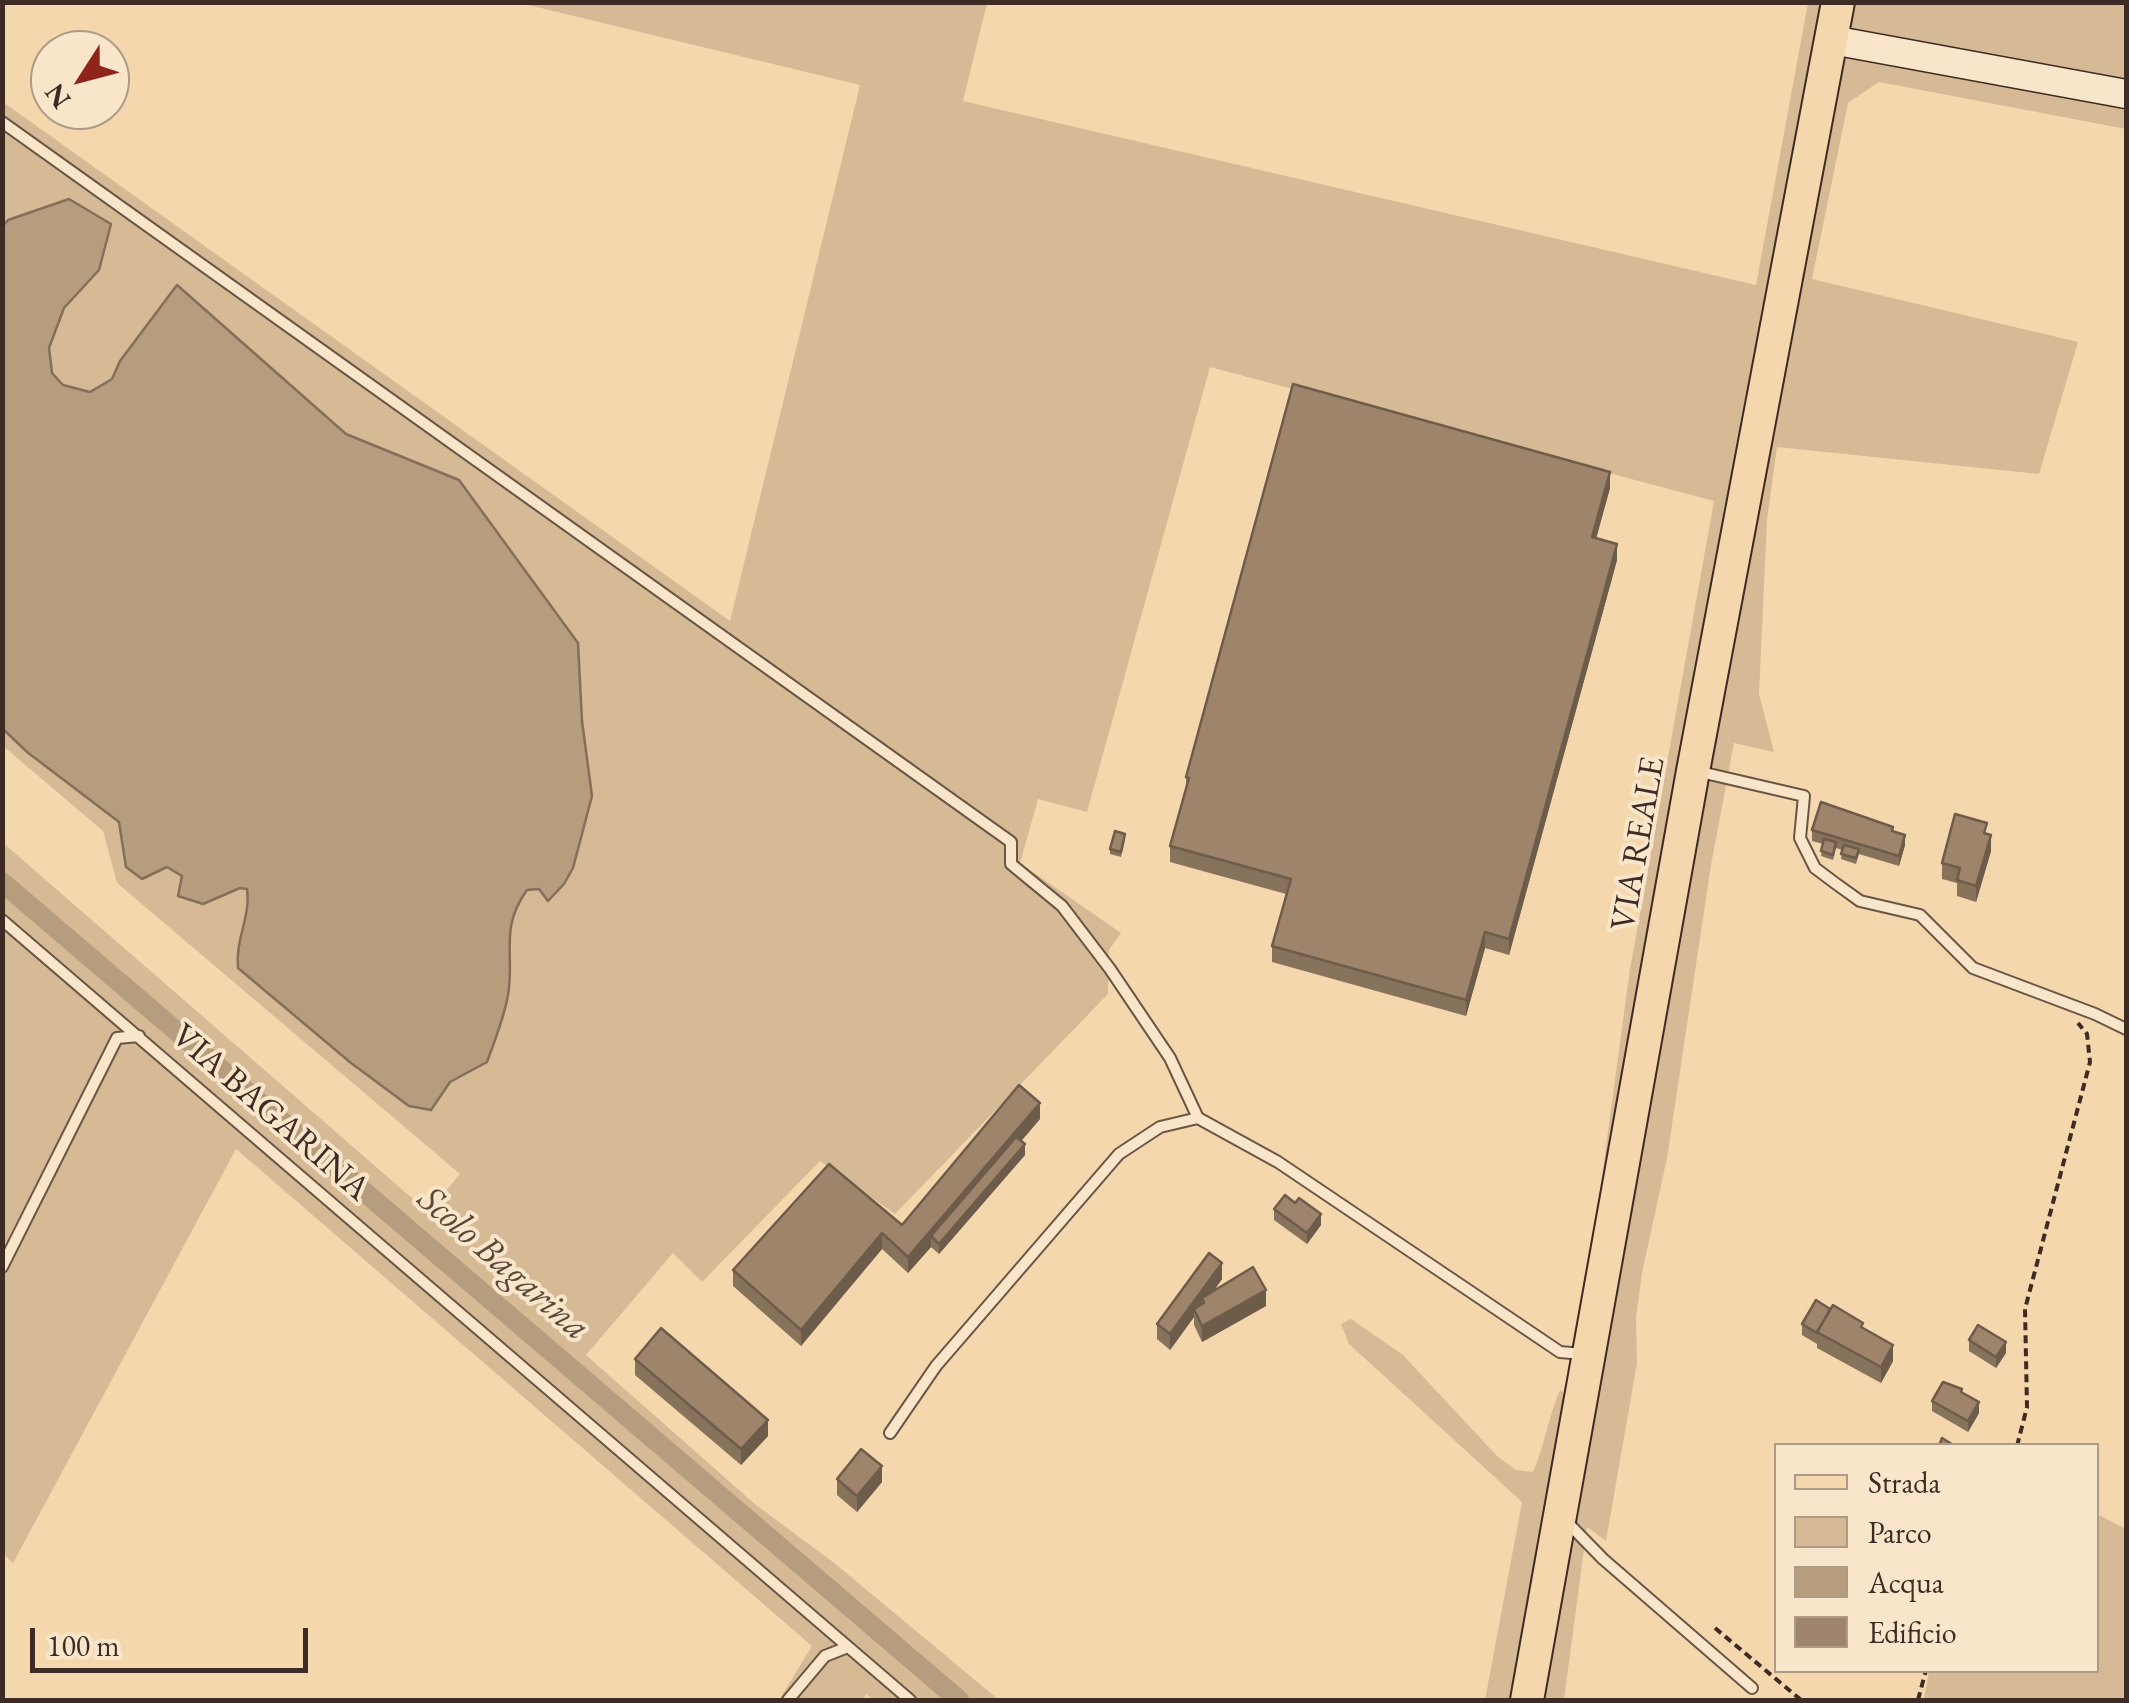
<!DOCTYPE html>
<html>
<head>
<meta charset="utf-8">
<style>
	body { margin:0 }
	#map { position:relative; width:2129px; height:1703px; overflow:hidden; background:#f5d7ad; font-family:"EB Garamond",serif }
	canvas { display:block }
	.frame { position:absolute; inset:0; border:5px solid #3d2b24; pointer-events:none }
	.legend { position:absolute; left:1774px; top:1443px; width:325px; height:230px; box-sizing:border-box; background:#f8e5ca; border:2px solid #ad9b88; margin:0; padding:12px 18px; list-style:none; font-size:30px; color:#3d2b24 }
	.legend li { display:flex; align-items:center; gap:20px; height:50px }
	.legend b { width:50px; border:2px solid #ad9b88 }
	.north { position:absolute; left:30px; top:30px; width:100px; height:100px; box-sizing:border-box; background:#f8e5ca; border:2px solid #ad9b88; border-radius:50%; rotate:234deg; font-size:28px; font-weight:700; line-height:40px; text-align:center; color:#3d2b24 }
	.north::after { content:''; display:block; margin:auto; width:35px; height:45px; background:#8f2418; clip-path:polygon(50% 0,100% 100%,50% 72%,0 100%) }
	.scale { position:absolute; left:30px; top:1628px; width:278px; height:45px; box-sizing:border-box; border:5px solid #3d2b24; border-top:0; padding-left:12px; font-size:30px; line-height:35px; white-space:nowrap; color:#3d2b24; -webkit-text-stroke:8px #f8e5ca; paint-order:stroke }
</style>
</head>
<body>
<div id="map">
<canvas width="2129" height="1703"></canvas>
<div class="frame"></div>
<ul class="legend">
<li><b style="height:12px;background:#f5d7ad"></b>Strada</li>
<li><b style="height:28px;background:#d6ba96"></b>Parco</li>
<li><b style="height:28px;background:#b69d7e"></b>Acqua</li>
<li><b style="height:28px;background:#9d846b"></b>Edificio</li>
</ul>
<div class="north">N</div>
<div class="scale">100 m</div>
</div>
<script>
const ctx = document.querySelector('canvas').getContext('2d');
ctx.lineJoin = 'round';
function paint(path, color) {
  ctx.fillStyle = color;
  ctx.fill(path, 'evenodd');
}
function stroke(path, color, width, dash) {
  ctx.strokeStyle = color;
  ctx.lineWidth = width;
  ctx.lineCap = dash ? 'butt' : 'round';
  ctx.setLineDash(dash || []);
  ctx.stroke(path);
}
function drawText(font, color, halo, rows, align = 'center') {
  ctx.font = font + ' "EB Garamond",serif';
  ctx.lineWidth = 8;
  ctx.setLineDash([]);
  ctx.textBaseline = 'middle';
  ctx.strokeStyle = halo;
  ctx.fillStyle = color;
  for (const [text, x, y, turn = 0] of rows) {
    ctx.save();
    ctx.translate(x, y);
    ctx.rotate((+turn || 0) * Math.PI / 180);
    ctx.textAlign = isNaN(turn) ? turn : align;
    if (halo) ctx.strokeText(text, 0, 0);
    ctx.fillText(text, 0, 0);
    ctx.restore();
  }
}
const green = new Path2D(`
	M520,3H987L963,101L1756,285L1808,3H2126V129L1879,82L1848,103L1812,279L2078,342L2039,474L1777,447L1767,520L1759,694L1774,752L1734,743L1711,865L1667,1158L1642,1273L1636,1318L1637,1363L1606,1541L1587,1527L1564,1700H1485L1522,1502L1349,1344L1341,1324L1351,1319L1403,1355L1497,1456L1516,1470L1533,1472C1545,1445 1548,1417 1560,1390L1564,1393L1588,1280L1630,969L1714,501L1210,367L1087,812L1038,799L1020,863L1121,933L1109,950L1108,994L895,1214L820,1161L702,1282L673,1253L586,1355L756,1505L833,1562L999,1700H874L866,1694L863,1700H779L812,1646L236,1149L13,1563L2,1552V842L428,1212L460,1174L117,883L103,831L3,746V102L730,621L860,85Z
	M2097,1514L2126,1529V1700H1924L1929,1671L2096,1670Z`);
const water = new Path2D(`
	M69,199L111,224L99,270L64,308L49,348L52,373L63,385L90,392L112,379L120,361L177,285L346,434L459,480L578,643L582,721L592,796L573,868L564,884L548,901L539,889L527,890C499,929 515,954 508,995C504,1018 495,1040 487,1062L450,1082L431,1110L409,1106L351,1063L238,968C235,940 251,916 247,889L240,888L203,904L178,896L182,876L167,867L142,879L126,867L119,822L27,752L3,729V226L8,220Z`);
const canal = new Path2D(`
	M2,882L959,1700`);
const path = new Path2D(`
	M2017,1446L2027,1407L2025,1309L2090,1062L2087,1034L2078,1023
	M1715,1628L1801,1700
	M1918,1700L1926,1670`);
const lane = new Path2D(`
	M2,122L1011,842V864L1062,906L1110,969L1170,1058L1198,1118L1278,1162L1560,1352L1583,1354
	M1696,771L1804,796L1800,838L1815,868L1835,883L1860,901L1920,915L1973,968L2095,1014L2126,1029
	M2,920L910,1700
	M2,1267L117,1038L139,1036
	M890,1433L936,1366L1119,1154L1160,1127L1198,1118
	M1564,1519L1603,1559L1752,1688
	M788,1700L825,1656L848,1647`);
const secondary = new Path2D(`
	M1832,40L2126,94`);
const primary = new Path2D(`
	M1527,1700L1693,771L1838,2`);
const wall = new Path2D(`
	M1610,488L1596,539L1617,560L1509,955L1485,948L1466,1016L1272,962V946L1286,894L1170,862V846L1186,792V777Z
	M1812,830L1893,831L1905,845L1899,866L1859,854L1856,864L1841,859L1842,850L1836,848L1833,860L1821,856L1823,844L1812,841Z
	M1987,834L1991,851L1976,902L1957,896V883L1942,879V863Z
	M1125,839L1121,857L1110,854V849Z
	M1040,1119L1021,1141L1025,1155L939,1254L931,1247L908,1273L882,1249L801,1346L733,1286V1270L902,1225Z
	M1274,1209L1321,1225L1307,1244L1274,1220Z
	M1222,1279L1214,1291L1266,1306L1202,1342L1194,1325V1317L1170,1350L1157,1339V1324Z
	M1802,1324L1863,1329L1893,1361L1881,1383L1817,1348V1344L1802,1335Z
	M1969,1340L2006,1353L1996,1368L1969,1351Z
	M635,1359L768,1436L741,1465L635,1375Z
	M1962,1393L1979,1413L1968,1432L1932,1411V1401Z
	M837,1479L882,1482L857,1512L837,1495Z`);
const shadedWall = new Path2D(`
	M1610,472V488L1592,553V537Z
	M1617,544V560L1509,955V939Z
	M1905,835V845L1899,866V856Z
	M1991,835V851L1976,902V886Z
	M1485,932V948L1466,1016V1000Z
	M1040,1103V1119L936,1241L931,1236V1247L908,1273V1257Z
	M1025,1144V1155L939,1254V1244Z
	M1321,1214V1225L1307,1244V1233Z
	M882,1233V1249L801,1346V1330Z
	M1222,1263V1279L1204,1304L1202,1298V1307L1194,1309V1317L1170,1350V1334Z
	M1266,1290V1306L1202,1342V1326Z
	M2006,1342V1353L1996,1368V1357Z
	M1893,1345V1361L1881,1383V1367Z
	M1979,1402V1413L1968,1432V1421Z
	M768,1420V1436L741,1465V1449Z
	M882,1466V1482L857,1512V1496Z`);
const building = new Path2D(`
	M1293,384L1610,472L1592,537L1617,544L1598,614L1509,939L1485,932L1466,1000L1272,946L1291,879L1170,846L1189,778L1186,777Z
	M1821,802L1893,827L1892,831L1905,835L1899,856L1812,830Z
	M1955,814L1987,823L1984,833L1991,835L1976,886L1957,880L1960,868L1942,863Z
	M1115,831L1125,834L1121,852L1110,849Z
	M1824,839L1836,842L1833,855L1821,851Z
	M1844,845L1859,849L1856,858L1841,854Z
	M1019,1085L1040,1103L908,1257L882,1233L801,1330L733,1270L829,1164L902,1225Z
	M1016,1137L1025,1144L939,1244L931,1236Z
	M1285,1195L1295,1203L1299,1198L1321,1214L1307,1233L1274,1209Z
	M1209,1253L1222,1263L1170,1334L1157,1324Z
	M1253,1267L1266,1290L1202,1326L1194,1309L1204,1303L1202,1298Z
	M1816,1300L1830,1309L1817,1333L1802,1324Z
	M1833,1305L1863,1323L1861,1327L1893,1345L1881,1367L1817,1332Z
	M1978,1325L2006,1342L1996,1357L1969,1340Z
	M661,1328L768,1420L741,1449L635,1359Z
	M1943,1382L1962,1389L1961,1392L1979,1402L1968,1421L1932,1401Z
	M1942,1438L1955,1446H1939Z
	M861,1449L882,1466L857,1496L837,1479Z`);
const streetNames = [
	["VIA REALE",1639,844,-80],
	["VIA BAGARINA",270,1113,41]
];
const waterNames = [
	["Scolo Bagarina",503,1264,41]
];
paint(green, '#d6ba96');
paint(water, '#b69d7e');
stroke(water, '#866f5a', 2.5);
stroke(canal, '#b69d7e', 20);
stroke(lane, '#6b5646', 14);
stroke(secondary, '#3d2b24', 31);
stroke(primary, '#3d2b24', 36);
stroke(path, '#3d2b24', 4, [8, 5]);
stroke(lane, '#f8e5ca', 10);
stroke(secondary, '#f8e5ca', 28);
stroke(primary, '#f5d7ad', 32);
paint(wall, '#87725c');
paint(shadedWall, '#6e5c4b');
paint(building, '#9d846b');
stroke(building, '#6e5c4b', 2.5);
drawText('35px', '#3d2b24', '#f8e5ca', streetNames);
drawText('italic 38px', '#5b483a', '#f8e5ca', waterNames);
</script>
</body>
</html>
